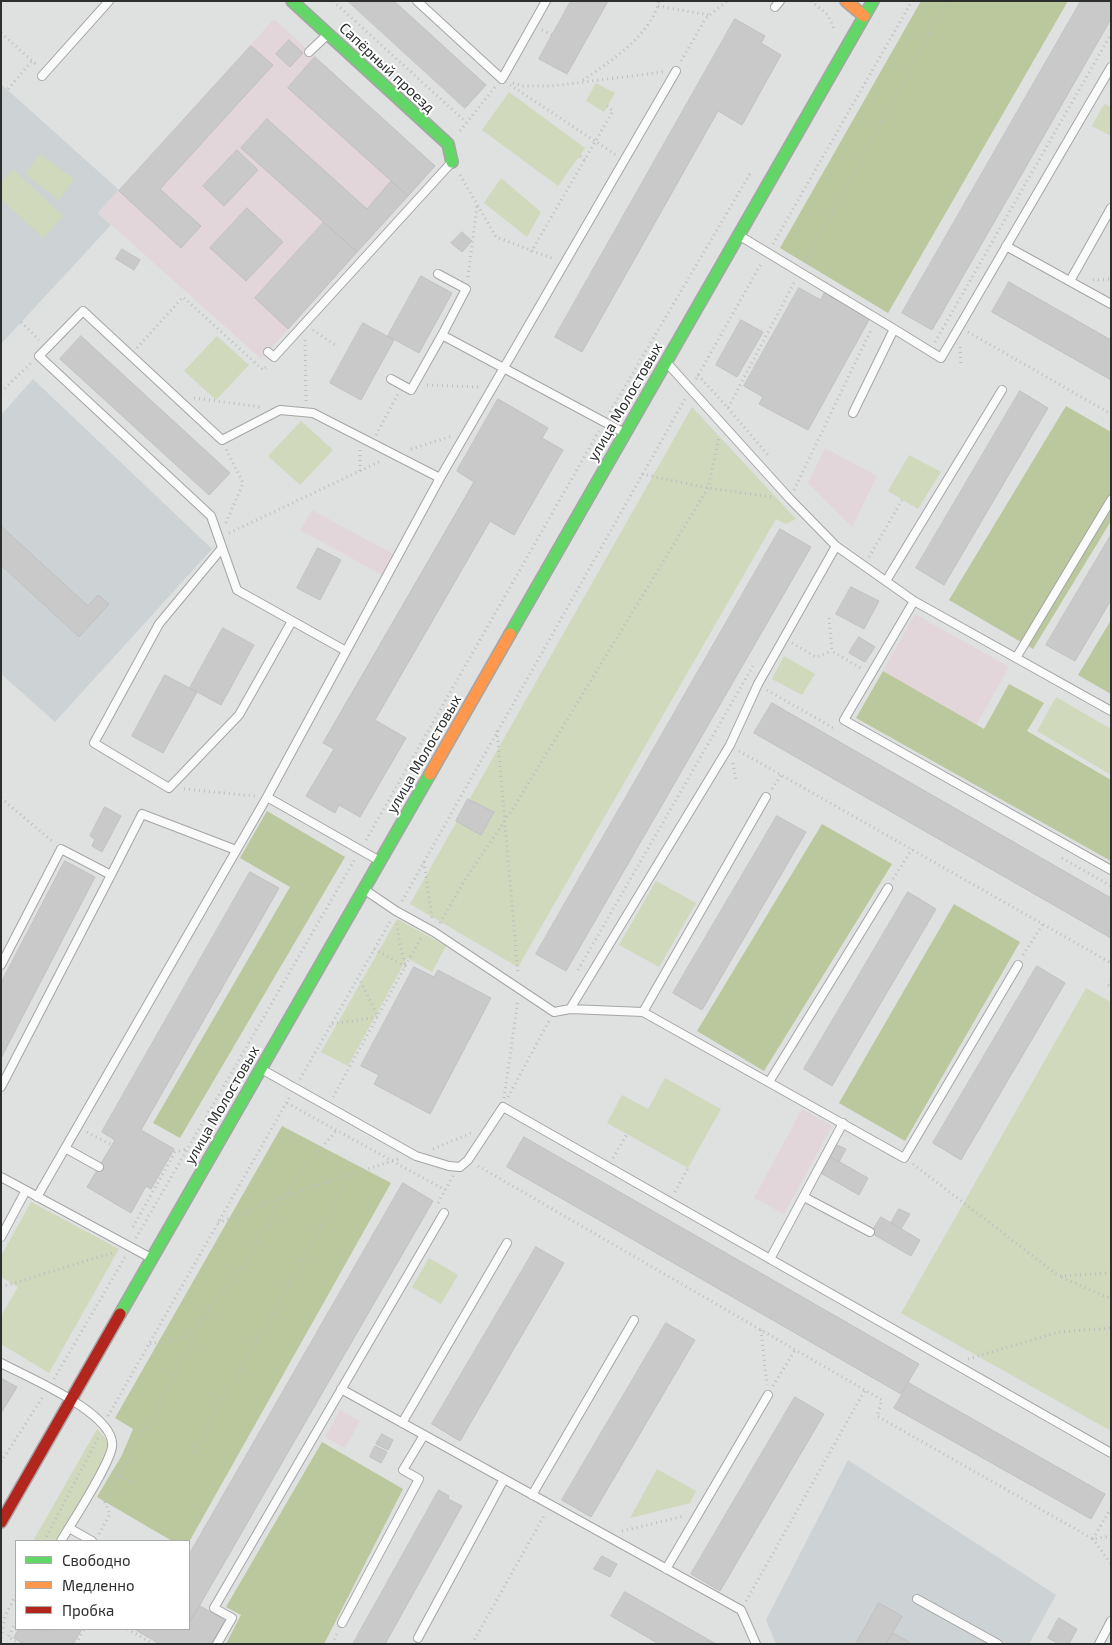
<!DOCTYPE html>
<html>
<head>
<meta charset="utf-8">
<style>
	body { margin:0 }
	#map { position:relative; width:1112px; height:1645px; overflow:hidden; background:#dfe0e0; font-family:"Exo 2",sans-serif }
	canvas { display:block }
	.frame { position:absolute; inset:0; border:2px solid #2d2e2e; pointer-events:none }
	.legend { position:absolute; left:15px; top:1540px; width:175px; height:90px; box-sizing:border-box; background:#fff; border:1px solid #ababab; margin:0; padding:6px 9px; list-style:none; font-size:15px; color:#2d2e2e }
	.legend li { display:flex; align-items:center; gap:10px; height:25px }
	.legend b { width:25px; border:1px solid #ababab }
</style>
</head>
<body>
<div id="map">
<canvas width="1112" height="1645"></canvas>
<div class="frame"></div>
<ul class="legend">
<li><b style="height:6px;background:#63d668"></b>Свободно</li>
<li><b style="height:6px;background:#ff974d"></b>Медленно</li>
<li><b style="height:6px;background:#b3261e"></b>Пробка</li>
</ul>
</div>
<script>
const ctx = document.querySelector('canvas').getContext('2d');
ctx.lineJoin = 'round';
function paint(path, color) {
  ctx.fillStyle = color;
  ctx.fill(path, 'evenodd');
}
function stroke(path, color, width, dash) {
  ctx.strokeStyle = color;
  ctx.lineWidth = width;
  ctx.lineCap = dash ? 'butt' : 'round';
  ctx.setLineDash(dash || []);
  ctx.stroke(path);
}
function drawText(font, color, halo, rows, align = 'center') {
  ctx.font = font + ' "Exo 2",sans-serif';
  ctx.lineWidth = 4;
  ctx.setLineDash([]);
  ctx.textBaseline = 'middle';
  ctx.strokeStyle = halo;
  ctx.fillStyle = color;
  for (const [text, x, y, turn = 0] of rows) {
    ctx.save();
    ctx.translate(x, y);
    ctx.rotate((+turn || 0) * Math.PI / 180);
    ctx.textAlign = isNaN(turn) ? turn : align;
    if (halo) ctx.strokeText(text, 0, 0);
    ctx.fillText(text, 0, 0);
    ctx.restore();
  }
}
const built = new Path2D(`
	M1,84L119,190L98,213L111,225L1,344Z
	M33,379L212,549L55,722L1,674V415Z
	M848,1460L1056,1595L1029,1644H776L766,1620Z`);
const industrial = new Path2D(`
	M274,19L435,166L261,359L98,213Z
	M825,448L877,476L852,527L808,483Z
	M312,510L397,556L386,577L300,530Z
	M915,614L1009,667L976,725L883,671Z
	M802,1109L832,1126L784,1214L754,1198Z
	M340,1410L360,1421L345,1448L325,1437Z`);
const green = new Path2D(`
	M596,83L615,93L604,112L586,101Z
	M509,92L585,148L558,186L482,130Z
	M1104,104L1111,107V136L1092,126Z
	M40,154L74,179L59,200L25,174Z
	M13,169L63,216L43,238L1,199V182Z
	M501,178L541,212L527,237L484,203Z
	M217,336L249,365L216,400L184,371Z
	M692,407L796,519L786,524L776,519L518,967L410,904Z
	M301,421L333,450L300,485L268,456Z
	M909,455L941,472L918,509L888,491Z
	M784,656L815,674L802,695L772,679Z
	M1056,697L1111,729V775L1037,731Z
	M656,881L696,903L659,967L619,945Z
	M397,919L446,946L432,972L407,958L348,1066L321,1052Z
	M1086,988L1111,1002V1431L901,1313Z
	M665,1078L721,1109L688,1168L607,1123L622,1095L648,1109Z
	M31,1202L119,1249L49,1373L1,1344V1316L18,1287L1,1277V1256Z
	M429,1258L458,1275L441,1304L412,1287Z
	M97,1429L109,1442L101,1465L58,1541H33Z
	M657,1469L696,1491L690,1503L630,1518Z`);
const forest = new Path2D(`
	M921,1H1068L888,313L780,248Z
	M1066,406L1111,432V521L1033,649L949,600Z
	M1111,620V694L1078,675Z
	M883,671L984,729L1009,684L1044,703L1027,731L1111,780V861L856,718Z
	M267,811L345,857L180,1138L153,1123L290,887L240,858Z
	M822,824L892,864L764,1071L697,1031Z
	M954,904L1020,942L905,1141L839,1103Z
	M282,1126L391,1183L189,1542L172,1541L97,1497L122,1455L133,1429L115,1418Z
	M322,1442L403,1489L324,1644H226L241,1615L226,1607Z`);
const building = new Path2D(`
	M348,1H394L486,85L465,108Z
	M571,1H608L567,74L539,59Z
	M1081,1H1111V19L932,330L902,313Z
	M735,19L765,36L761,43L781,55L742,125L718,111L582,352L555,337Z
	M289,40L303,53L290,67L276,54Z
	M251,46L273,65L160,189L201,226L181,248L119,191Z
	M315,57L435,166L408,196L288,88Z
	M267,119L367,209L391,181L408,196L357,252L241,148Z
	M237,150L258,170L224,206L203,186Z
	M247,208L283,242L246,281L210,248Z
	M324,222L357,252L288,329L255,298Z
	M462,232L472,241L462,252L451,243Z
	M122,249L140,260L134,270L116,259Z
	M421,276L452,293L419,353L388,336Z
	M1009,282L1111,340V380L992,312Z
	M799,288L821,300L824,293L870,318L808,430L759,404L763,397L744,386Z
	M741,320L763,332L737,377L716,365Z
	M363,323L394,340L361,400L330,383Z
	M81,336L230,473L209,495L60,359Z
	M1020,391L1048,408L944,585L916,568Z
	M498,399L548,428L542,438L563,450L514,535L490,521L375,720L406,738L360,817L339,805L335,813L306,796L334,749L323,743L474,482L457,471Z
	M1,526L88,606L98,595L109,604L79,637L1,565Z
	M780,529L811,547L566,971L536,954Z
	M1111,535V600L1075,661L1046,645Z
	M318,548L341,560L320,600L297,588Z
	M851,587L879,601L864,629L836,614Z
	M223,628L254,645L221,705L190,688Z
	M859,637L875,647L865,662L849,653Z
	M165,675L197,692L163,753L132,736Z
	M772,703L1111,898V938L754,733Z
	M468,799L494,812L481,835L456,821Z
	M105,807L121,816L102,852L92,846L95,839L90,836Z
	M777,816L806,832L702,1010L673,993Z
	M65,861L95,877L1,1058V983Z
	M250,872L279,888L141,1130L174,1149L151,1189L146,1186L131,1213L87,1187L115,1140L102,1132Z
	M908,892L936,909L832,1086L804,1069Z
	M1037,966L1065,983L961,1160L933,1143Z
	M414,967L434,977L438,970L491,998L430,1114L374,1084L379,1075L361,1066Z
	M524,1137L919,1364L901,1394L507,1167Z
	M835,1144L846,1149L839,1162L829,1156Z
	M829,1156L868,1178L859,1195L819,1172Z
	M403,1183L433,1201L190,1622L189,1555Z
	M899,1209L910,1214L901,1229L891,1223Z
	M881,1217L920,1240L911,1256L871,1233Z
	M536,1247L564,1263L460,1441L432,1424Z
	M666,1323L695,1340L591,1517L562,1500Z
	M1,1378L17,1387L1,1413Z
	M909,1383L1105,1494L1091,1519L894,1408Z
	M795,1397L824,1414L720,1591L691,1574Z
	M382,1434L393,1440L388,1450L376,1444Z
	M375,1446L387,1452L381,1463L370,1457Z
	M439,1490L449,1496L448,1499L462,1506L385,1644H353Z
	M602,1556L617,1564L610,1577L594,1569Z
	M625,1592L716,1644H659L611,1616Z
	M879,1603L902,1616L886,1644H856Z
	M200,1606L225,1620L211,1644H160L134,1629H189V1622Z
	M1059,1618L1077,1629L1069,1644H1059L1048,1638Z
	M19,1629L38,1630L82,1629L73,1644H24L14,1638Z
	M893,1633L912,1644H886Z`);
const path = new Path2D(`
	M333,1L466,122
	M811,1L828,15L835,31
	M658,6L709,15
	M542,30L552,35
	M1,33L38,66
	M681,61L706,18L727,1
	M583,80C610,62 651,35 659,1
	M513,83L523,86H552L663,72
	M510,85L616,155
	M8,89L32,61
	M460,131L495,87
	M580,156L585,160
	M460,175L496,237L554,259
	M773,244L912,1
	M531,252L613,111L607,106
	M805,262L947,1
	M468,277L477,206
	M1093,280L1111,279
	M21,322L39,340
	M313,330L338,347
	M968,332L1111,414
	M305,340L306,402
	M935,342L1111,34
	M960,347L961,366
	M137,348L183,297L263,370L267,366
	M698,375L728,408L795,281
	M696,379L762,262
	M427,385L481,387
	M1,392L31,363
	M194,398L260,407
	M728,408L768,455
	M610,412L751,172
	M376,435L398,394
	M411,449L452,436
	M360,471V449
	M642,474L708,488L772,497
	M794,490L872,328
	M226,523L243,483L226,449
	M229,533L381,461
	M869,557L902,500
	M829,618L832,651L862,669
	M792,643L816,657L832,651
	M767,690L835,729
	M497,731L518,974
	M739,751L1111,963
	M733,763L736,781
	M184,789L255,796
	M772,789L781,775
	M1,798L53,842
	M366,840L599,431
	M1062,858L1111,886
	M424,862L432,919
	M893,879L912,849
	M402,901L685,399
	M440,923L463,883L514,807L708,488L719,437
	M374,949L406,967L399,941L397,924
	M1023,955L1043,924
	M578,970L753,666
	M1111,981L1108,985L1111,987
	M332,1024L378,1017L359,978
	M300,1079L391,920
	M333,1097L422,936
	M508,1097L549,1021
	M504,1098L518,1000
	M287,1103L445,1190
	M87,1132L112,1145
	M433,1149L471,1133
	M613,1158L627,1134
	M913,1164L1059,1276
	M478,1166L882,1400L877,1416L1093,1539L1111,1536
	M675,1192L688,1168
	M438,1203L453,1176
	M218,1223L285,1196L398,1159
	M133,1227L175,1152L187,1149
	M136,1238L355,859
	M1111,1273L1059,1276L1111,1299
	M1,1287L115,1252
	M761,1330L767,1385
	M150,1344L185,1337L236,1277L297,1176L337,1130
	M968,1359L1059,1332L1111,1328
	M54,1379L125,1257
	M773,1386L795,1350
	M108,1416L289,1098
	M193,1452L351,1174
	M1,1462L44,1395
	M112,1472L135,1484
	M1111,1508L1093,1539L1111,1564
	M622,1531L684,1516
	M99,1534L110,1514L105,1502L212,1307
	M44,1541L98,1438
	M746,1601L865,1390
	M16,1622L8,1637L21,1644
	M127,1629L154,1644
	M1,1638L5,1616L16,1595
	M76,1644L84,1629
	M332,1644L338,1631
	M472,1644L545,1514`);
const lane = new Path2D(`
	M417,1L502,79L546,1
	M775,7L780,1
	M309,52L326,36
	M42,76L109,1
	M740,236L894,329L853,413
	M1006,246L1111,304
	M438,274L466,289L442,335
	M1070,281L1111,208
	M894,329L941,358L1111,67
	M268,352L274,357L451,163
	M667,363L790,499L836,546L914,601L844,720L1111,870
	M391,379L411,390L442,335L623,432
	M222,548L159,624L94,743L169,788L239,715L292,621
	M886,581L1002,390
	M914,601L1111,711
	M346,651L237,590L211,516L39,356L83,311L222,440L280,410L313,413L440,478
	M1016,658L1111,500
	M267,797L378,860
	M111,875L142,814L236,850
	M365,890L396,911L434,932L554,1012L570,1009L730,745L758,684L836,546
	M1,965L61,849L111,875L1,1087
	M570,1009L643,1012L766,797
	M643,1012L904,1158L1018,965
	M263,1070L416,1156L449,1166L460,1167L468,1160L503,1107L1111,1453
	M769,1082L888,888
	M65,1148L99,1167
	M1,1177L151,1258
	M37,1197L267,797L440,478L676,71
	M804,1197L870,1232
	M1,1237L25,1192
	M770,1259L843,1123
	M1,1363C27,1377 117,1414 112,1447C109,1466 72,1522 61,1541
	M341,1389L741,1610L756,1644
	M402,1423L507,1243
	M532,1495L634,1320
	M69,1528L92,1541
	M666,1569L768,1395
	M917,1599L998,1644
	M342,1623L419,1479L403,1470L424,1435
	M418,1638L504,1479
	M217,1644L232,1618L214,1608L444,1213
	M1099,1644L1111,1621`);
const fast = new Path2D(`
	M292,1L448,144L452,162
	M510,634L873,1
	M120,1314L430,774`);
const slow = new Path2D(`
	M846,1L864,16
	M430,774L510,634`);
const jam = new Path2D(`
	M1,1522L120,1314`);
const streetNames = [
	["Сапёрный проезд",387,68,43],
	["улица Молостовых",625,402,-60],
	["улица Молостовых",424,754,-60],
	["улица Молостовых",222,1105,-60]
];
paint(built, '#cdd2d4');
paint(industrial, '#e3d6db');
paint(green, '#d0d9bc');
paint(forest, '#bbc79c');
paint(building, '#c9c9c9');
stroke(building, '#c0c0c0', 1);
stroke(lane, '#a4a5a5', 10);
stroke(fast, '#a4a5a5', 14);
stroke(slow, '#a4a5a5', 14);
stroke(jam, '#a4a5a5', 14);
stroke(path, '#bdbebe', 3, [1, 4]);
stroke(lane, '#fafafa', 8);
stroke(fast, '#63d668', 11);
stroke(slow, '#ff974d', 11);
stroke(jam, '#b3261e', 11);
drawText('15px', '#2d2e2e', '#fff', streetNames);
</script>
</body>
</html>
